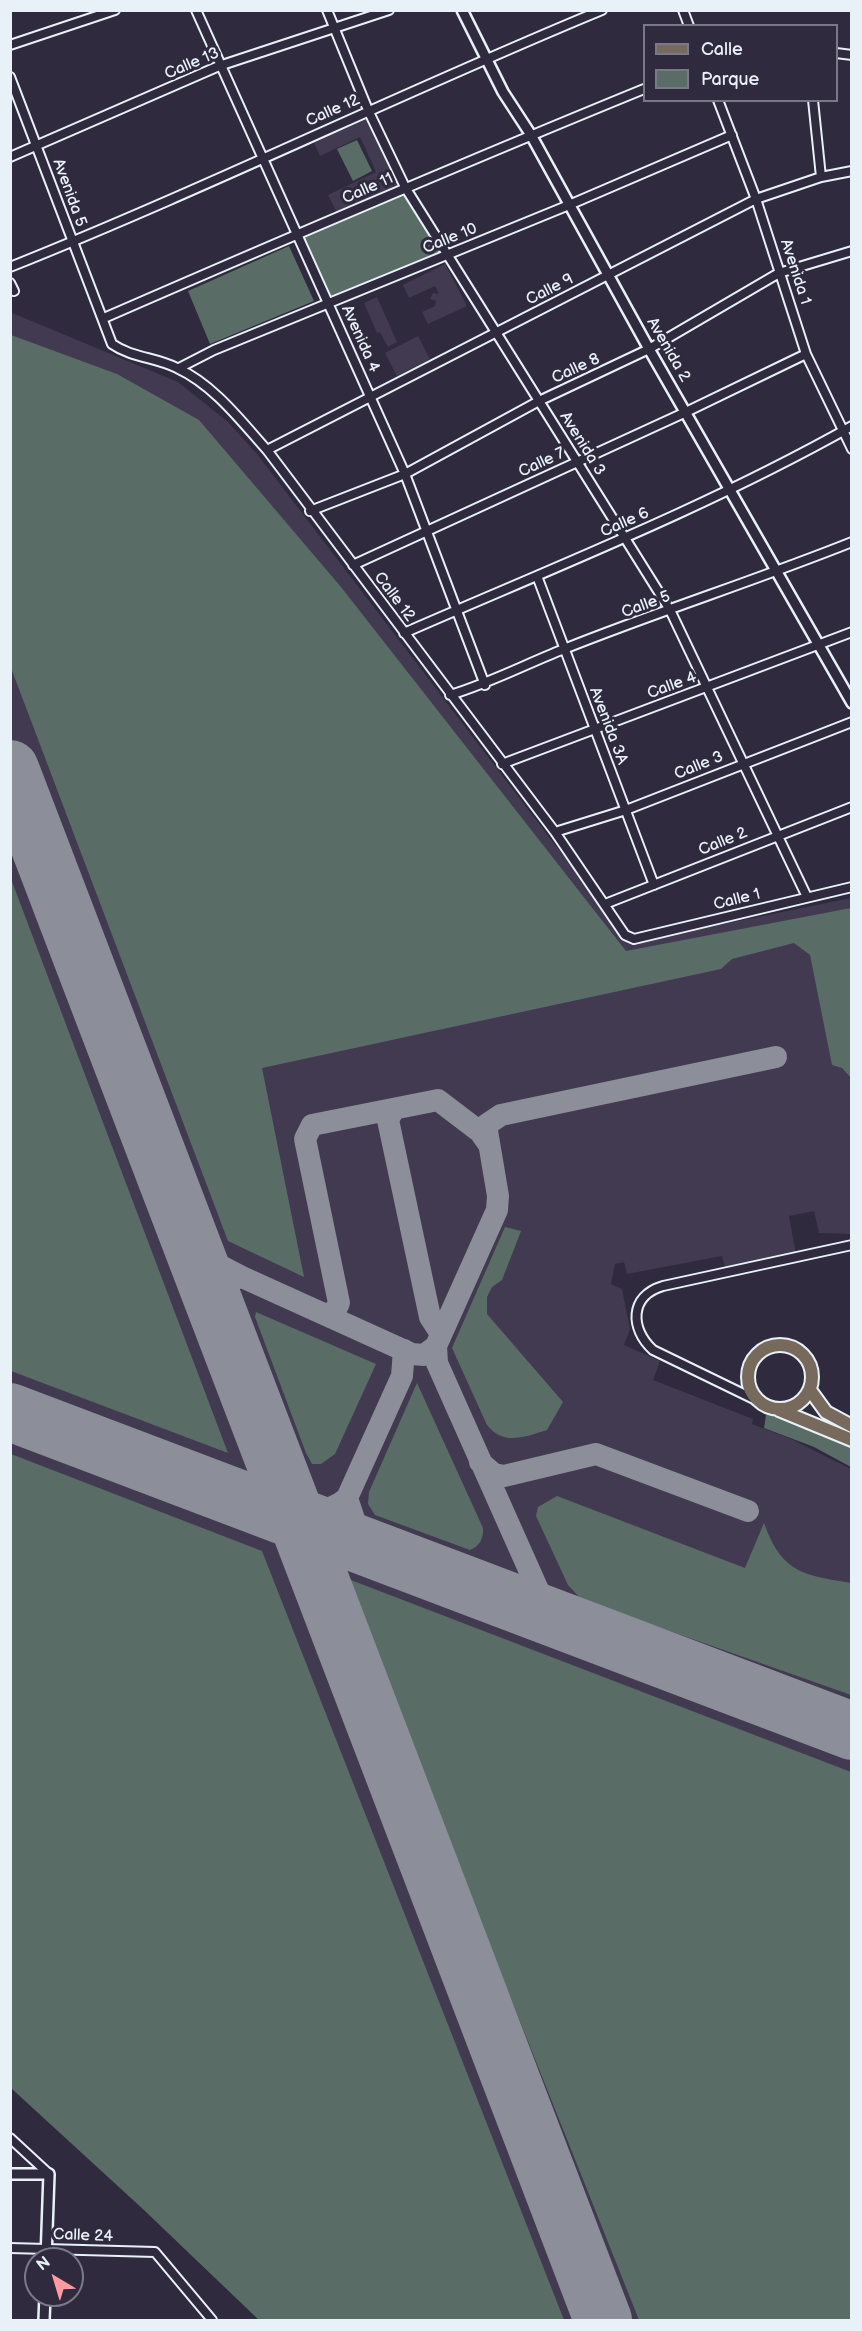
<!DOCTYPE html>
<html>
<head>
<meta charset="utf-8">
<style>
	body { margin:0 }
	#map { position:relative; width:862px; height:2331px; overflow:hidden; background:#2f2a3d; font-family:"Balsamiq Sans",sans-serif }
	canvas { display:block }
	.frame { position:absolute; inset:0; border:12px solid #e8f1f8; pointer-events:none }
	.legend { position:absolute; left:643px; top:24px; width:195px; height:78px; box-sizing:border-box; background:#2f2a3d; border:2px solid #797a88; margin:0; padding:8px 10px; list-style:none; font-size:18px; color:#e8f1f8 }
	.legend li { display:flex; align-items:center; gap:12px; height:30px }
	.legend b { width:30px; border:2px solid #797a88 }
	.north { position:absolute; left:24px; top:2247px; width:60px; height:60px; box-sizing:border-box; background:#2f2a3d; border:2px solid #797a88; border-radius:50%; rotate:322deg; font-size:16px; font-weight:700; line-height:24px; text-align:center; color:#e8f1f8 }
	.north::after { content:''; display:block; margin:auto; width:21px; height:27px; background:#ff9aa2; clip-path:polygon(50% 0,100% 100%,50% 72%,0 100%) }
</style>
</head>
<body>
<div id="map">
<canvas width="862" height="2331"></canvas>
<div class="frame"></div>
<ul class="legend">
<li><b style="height:8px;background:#77695c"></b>Calle</li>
<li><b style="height:16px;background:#596d66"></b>Parque</li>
</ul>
<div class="north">N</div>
</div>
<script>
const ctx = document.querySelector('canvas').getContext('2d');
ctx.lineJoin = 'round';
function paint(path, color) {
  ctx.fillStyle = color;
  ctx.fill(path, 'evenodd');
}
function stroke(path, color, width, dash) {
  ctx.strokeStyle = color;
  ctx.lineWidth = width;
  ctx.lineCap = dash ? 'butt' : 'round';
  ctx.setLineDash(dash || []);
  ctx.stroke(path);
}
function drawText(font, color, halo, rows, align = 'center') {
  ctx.font = font + ' "Balsamiq Sans",sans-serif';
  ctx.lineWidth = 6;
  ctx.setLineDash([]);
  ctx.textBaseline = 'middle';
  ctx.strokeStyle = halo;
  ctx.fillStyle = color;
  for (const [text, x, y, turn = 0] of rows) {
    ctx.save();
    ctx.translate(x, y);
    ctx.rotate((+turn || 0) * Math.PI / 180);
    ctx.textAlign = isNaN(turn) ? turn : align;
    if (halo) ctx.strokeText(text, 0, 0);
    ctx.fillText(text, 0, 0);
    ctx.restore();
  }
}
const built = new Path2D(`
	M368,118L401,188L338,215L328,195L376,172L360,137L320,156L314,143Z
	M445,264L467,306L428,324L422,312L435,306L436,301L430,299L433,293L439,294L435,286L409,298L403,285Z
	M377,297L397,342L388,347L380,332L377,333L364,303Z
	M10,312L178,382L227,421L257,454L630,943L851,898V1234L819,1233L814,1211L789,1216L796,1254L725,1267L722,1256L627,1274L624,1262L615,1264L611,1284L622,1289L630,1329L624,1345L660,1361L653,1380L753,1419L752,1424L791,1439L851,1469V2320H259L144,2210L11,2088Z
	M418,336L430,359L397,376L385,353Z`);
const green = new Path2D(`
	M357,140L372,171L353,181L337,149Z
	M401,188L442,253L328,301L295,235Z
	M289,246L314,301L210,344L188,291Z
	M11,335L117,374L199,420L341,587L626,951L851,908V1078L842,1068L832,1065L810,955L794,943L732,959L721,969L262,1068L304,1277L228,1241L11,668Z
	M10,879H11L228,1453L11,1371Z
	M505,1227L521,1231L502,1280L492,1287L487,1297V1314L563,1402L547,1430C524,1437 504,1446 487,1425L452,1348Z
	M256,1312L376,1364L335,1454L321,1464H312L306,1453L255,1317Z
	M417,1383L483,1528C484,1538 479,1547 470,1550L375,1515L368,1504L369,1492Z
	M786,1414L851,1441V1467L814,1447L764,1428L766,1415Z
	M11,1454L262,1551L564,2320H259L144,2210L11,2088Z
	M557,1496L745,1568L764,1523C782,1573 803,1575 851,1583V1695L582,1600L568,1585L536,1516L538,1507Z
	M343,1577L851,1772V2320H639Z`);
const taxiway = new Path2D(`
	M394,1109L388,1120L430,1317L441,1334
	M196,1253L242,1277L412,1354L424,1355L436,1346
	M213,1299L222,1282L242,1277
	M325,1314L334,1313L339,1303L305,1139L312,1125L438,1100L480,1132L487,1142
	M480,1462L494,1474L504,1476L596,1454L748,1511
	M284,1484L296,1497L323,1507
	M347,1498L356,1525L378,1552
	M265,1509C293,1512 324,1518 347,1498L402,1376L404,1350
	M326,1594L321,1562L347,1498
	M517,1604C533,1607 535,1594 534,1581
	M558,1620L539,1592L437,1363L436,1346L497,1210L498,1196L486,1125L501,1115L776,1057`);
const runway = new Path2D(`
	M10,769L603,2320
	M10,1412L852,1731`);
const minor = new Path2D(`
	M196,10L405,474L485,685
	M327,10L368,110L405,187L670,610L807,897
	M683,10L689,26
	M10,45L115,10
	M836,53L852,55
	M10,77L112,344C132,358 156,357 177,368C214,385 241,421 267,450L555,832L625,935L634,939L852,887
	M718,100L756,199L806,354L852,449
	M813,100L821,177
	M10,157L219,66L389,10
	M10,267C210,187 403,92 602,10
	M10,283L14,291
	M104,318C283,240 463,163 644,89
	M179,368L214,350L569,205L732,135
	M267,450L756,199L821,177L852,171
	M310,511L405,474L539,401L649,349L779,273L852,251
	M353,565L686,412L806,354
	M537,576L654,885
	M404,633C555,567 708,507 852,426
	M450,695C490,683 526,664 564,649C659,611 757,580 852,542
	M502,764L852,632
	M555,832L626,810L852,722
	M605,904L852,807
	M758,1401L653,1350C630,1329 629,1296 663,1286L852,1245
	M10,2138L49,2174
	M10,2248L155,2252L212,2320`);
const tertiary = new Path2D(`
	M462,10L503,92L531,135L649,349L852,703
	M10,2174H49L46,2259
	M44,2320L45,2295`);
const primary = new Path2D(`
	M748 1377a32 32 0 1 1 64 0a32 32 0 1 1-64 0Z
	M810,1390L826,1412L852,1426
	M779,1410L852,1440`);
const streetNames = [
	["Calle 13",192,64,-23],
	["Calle 12",333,111,-24],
	["Calle 11",368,189,-24],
	["Avenida 5",69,193,70],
	["Calle 10",450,239,-22],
	["Avenida 1",795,272,72],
	["Calle 9",550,290,-27],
	["Avenida 4",360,339,66],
	["Avenida 2",668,350,60],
	["Calle 8",576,369,-25],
	["Avenida 3",582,444,58],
	["Calle 7",542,463,-25],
	["Calle 6",625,523,-24],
	["Calle 12",394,597,53],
	["Calle 5",646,605,-20],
	["Calle 4",672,686,-20],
	["Avenida 3A",608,726,69],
	["Calle 3",699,766,-22],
	["Calle 2",723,842,-22],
	["Calle 1",737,900,-14],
	["Calle 24",83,2236,2]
];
paint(built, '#423a50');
paint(green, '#596d66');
stroke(taxiway, '#8c8e9a', 22);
stroke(runway, '#8c8e9a', 58);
stroke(minor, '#e8f1f8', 12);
stroke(tertiary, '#e8f1f8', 14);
stroke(primary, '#e8f1f8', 16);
stroke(minor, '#2f2a3d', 8);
stroke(tertiary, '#2f2a3d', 9);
stroke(primary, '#77695c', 12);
drawText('16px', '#e8f1f8', '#2f2a3d', streetNames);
</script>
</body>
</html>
